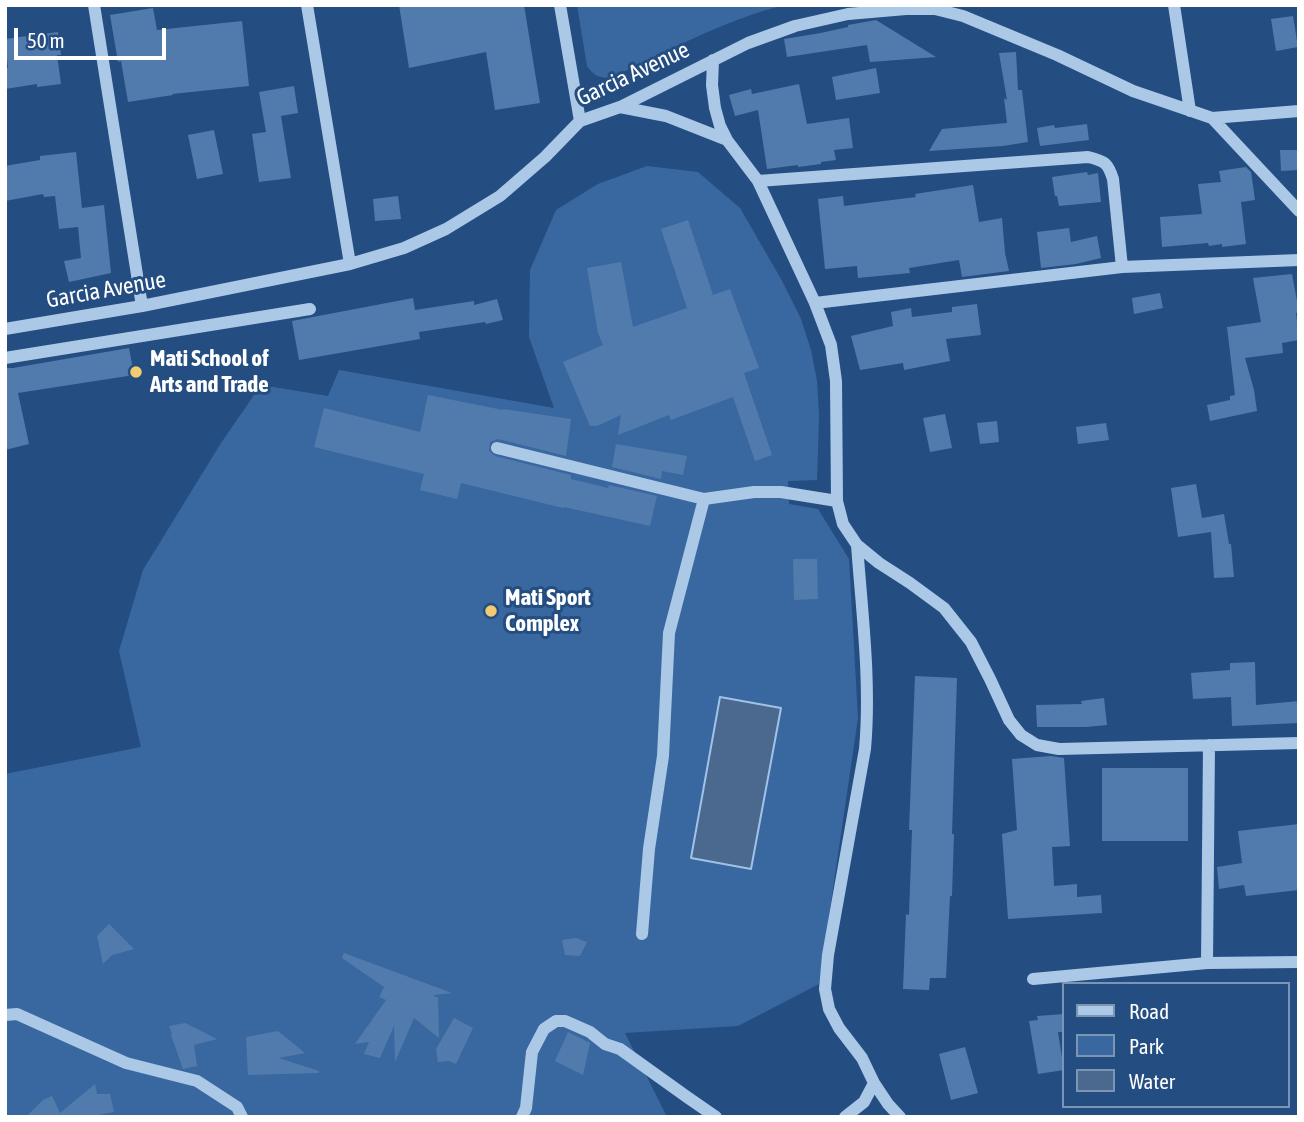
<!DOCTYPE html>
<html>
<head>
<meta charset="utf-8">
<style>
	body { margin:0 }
	#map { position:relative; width:1304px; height:1122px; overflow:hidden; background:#244e82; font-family:"Asap Condensed",sans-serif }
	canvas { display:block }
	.frame { position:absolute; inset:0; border:7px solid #fff; pointer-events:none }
	.legend { position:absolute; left:1062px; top:982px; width:228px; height:126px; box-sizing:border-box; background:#244e82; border:2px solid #7c95b4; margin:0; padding:9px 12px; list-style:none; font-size:21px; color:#fff }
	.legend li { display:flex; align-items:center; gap:14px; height:35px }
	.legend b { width:35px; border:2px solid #7c95b4 }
	.scale { position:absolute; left:14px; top:28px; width:152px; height:32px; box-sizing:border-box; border:4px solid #fff; border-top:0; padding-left:9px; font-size:21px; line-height:24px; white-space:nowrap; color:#fff; -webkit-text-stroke:5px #244e82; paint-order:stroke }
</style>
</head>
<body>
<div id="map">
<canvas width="1304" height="1122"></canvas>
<div class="frame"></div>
<ul class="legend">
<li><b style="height:9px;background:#acc8e7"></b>Road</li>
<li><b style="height:19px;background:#3968a0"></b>Park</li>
<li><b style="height:19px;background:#4b698f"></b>Water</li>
</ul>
<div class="scale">50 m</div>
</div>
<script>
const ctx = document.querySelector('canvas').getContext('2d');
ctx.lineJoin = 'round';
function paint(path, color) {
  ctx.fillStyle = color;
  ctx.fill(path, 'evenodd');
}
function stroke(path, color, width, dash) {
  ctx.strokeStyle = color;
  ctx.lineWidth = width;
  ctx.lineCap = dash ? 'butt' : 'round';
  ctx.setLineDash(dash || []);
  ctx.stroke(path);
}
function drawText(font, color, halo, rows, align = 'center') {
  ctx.font = font + ' "Asap Condensed",sans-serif';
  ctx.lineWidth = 6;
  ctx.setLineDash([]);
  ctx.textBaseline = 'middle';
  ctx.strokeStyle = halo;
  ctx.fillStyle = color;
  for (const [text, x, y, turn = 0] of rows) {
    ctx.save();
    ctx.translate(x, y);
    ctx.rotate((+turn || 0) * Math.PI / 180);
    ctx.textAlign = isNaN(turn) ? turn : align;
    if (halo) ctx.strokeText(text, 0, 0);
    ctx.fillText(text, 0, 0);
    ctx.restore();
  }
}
const green = new Path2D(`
	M577,5H784C723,21 667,51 611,78C599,78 594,76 587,66Z
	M647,166L698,172L740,208L781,279L801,319L811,350L817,381L819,416L817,480L788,481L789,504L818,509L849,559L858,718L819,984L738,1026L625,1033L667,1117H5V774L141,747L119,651L143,570L221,443L261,385L328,396L339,370L554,408L529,337L530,270L556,210L598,184Z`);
const water = new Path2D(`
	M720,697L781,708L751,869L691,858Z`);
const building = new Path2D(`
	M399,5H524L540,103L495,110L486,52L409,68Z
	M153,8L157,30L242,21L249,86L172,94L173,95L128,102L121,61L118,62L110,15Z
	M1293,16L1298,47L1276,51L1271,19Z
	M876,20L936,57L870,62L867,45L787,57L784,39L821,33L848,27V25Z
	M58,32L61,55H57L61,84L37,87V84L5,89V68H8L5,39Z
	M1016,52L1018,90H1022L1028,142L1003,146L929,151L942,129L1007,123L1004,98L1007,100L999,53Z
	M876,68L880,93L836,100L832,77Z
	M799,84L807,124L849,118L853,148L834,150L836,160L821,162V164L798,167V165L767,169L758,110L735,116L729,95L751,89L752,94Z
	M294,86L298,113L281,116L291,178L259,182L252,134L266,132L259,92Z
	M1087,124L1089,140L1040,146L1037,128L1054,125L1055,128Z
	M214,130L223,174L197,179L188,135Z
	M1280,150H1299V170L1281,171Z
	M76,152L82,208L104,205L111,273L69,282L64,261L81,258L78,227L59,229L55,196L44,197L43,194L5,201V166L40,160V156Z
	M1246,167L1251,172L1255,200L1241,202L1246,244L1222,247V244L1209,246L1208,243L1162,247L1160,217L1202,214L1198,184L1221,182L1219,171Z
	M1087,172L1088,175L1098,173L1101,202L1059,206L1057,196H1055L1052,177Z
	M973,185L979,222L1002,218L1005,253L1009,271L962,277L959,260L909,268L910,273L858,278L857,266L825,269L818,199L843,196L844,206L916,197L915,194Z
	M398,196L401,219L375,221L373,199Z
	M688,220L713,295L730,289L759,368L744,373L772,455L755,461L733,397L671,420L669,415L618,435L621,415L597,426H590L563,362L603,345L598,333L587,268L621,262L633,327L687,308L661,229Z
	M1069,228L1071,242L1097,236L1101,258L1076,264L1041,268L1037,232Z
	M1292,274L1299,312L1296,313L1299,340L1282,343L1283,353L1245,358L1254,390L1257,411L1210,421L1207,405L1230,400V396L1235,395L1227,327L1261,322L1253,278Z
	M1160,293L1163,308L1134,314L1132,298Z
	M413,298L415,310L474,301V305L497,299L503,320L486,324L485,322L419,332L420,339L299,360L292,321Z
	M977,304L981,335L946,339L950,361L904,370L903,363L860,370L851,336L893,326L891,312L911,308L912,317L952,312V307Z
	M129,348L134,375L18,393L29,444L5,450V368H13Z
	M428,395L503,410V409L571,419L566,456L498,439L490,442L489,451L495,456L571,475V479L608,488L609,485L657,496L650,526L564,507L563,508L461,483L457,499L420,490L424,474L314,447L324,408L420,432Z
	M945,414L952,448L930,452L923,418Z
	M997,421L999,442L980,444L977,423Z
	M1106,423L1109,440L1078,444L1076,427Z
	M616,444L687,456L683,475L662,471L661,479L612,467Z
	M1196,484L1202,518L1224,514L1229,544H1231L1234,577L1214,578L1211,532L1178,537L1171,488Z
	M793,559H817L818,599L794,600Z
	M1255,662L1256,705L1299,701V723L1232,726L1231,697L1193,699L1191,673L1230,670V663Z
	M915,676L957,678L952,834H954L952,896H950L946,978H930L929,990L903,989L906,914L909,915L912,830H909Z
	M1104,698L1107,725L1086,727H1037L1036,705L1082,704L1081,701Z
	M1051,756L1064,758L1070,846L1052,847L1054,886L1077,884V897L1101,895L1102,913L1008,919L1002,834L1017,830L1012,759Z
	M1102,768H1188V841H1102Z
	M1299,824V890L1246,896L1244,885L1219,889L1217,867L1242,863L1238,831Z
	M109,924L134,949L112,955L103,964L97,936Z
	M576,938L587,942L580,956L565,955L562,940Z
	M344,953L452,993L434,995V997H438L439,1038L414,1018L395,1062L394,1026L380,1058L364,1054L369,1042L355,1044L386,1000L379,997L384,987L342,958Z
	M1064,1014V1032H1058L1064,1070L1038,1074L1029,1021L1038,1020L1037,1016Z
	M454,1018L473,1028L456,1064L449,1061L438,1062L436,1049Z
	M185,1023L217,1039L194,1045L197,1066L183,1069L171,1035L172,1034L169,1026Z
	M278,1031L305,1053L279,1058L319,1071V1073L248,1075L246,1037Z
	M568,1032L590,1043L583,1075L555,1061Z
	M965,1047L978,1093L951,1100L939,1054Z
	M95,1084L97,1094H110L114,1112L88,1117H26L43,1100L52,1096L60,1113Z`);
const minor = new Path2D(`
	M94,5L142,306
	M307,5L350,264
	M560,5L580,121
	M1174,5L1190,111
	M713,60L712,85L715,108L720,126L727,140L758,181L815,303L831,345L836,381L837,501L843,524L857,545L879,563L910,583L944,608L971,642L990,679L1009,720L1021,735L1037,745L1059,749L1299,743
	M620,107L666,116L727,140
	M1212,118L1299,211
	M758,181L1088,157C1105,161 1108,163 1113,179L1122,267
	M815,303L1122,267L1299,260
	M5,329L142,306L350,264L404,248L446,229L500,196L545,157L580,121L620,107L748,43L795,26L848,14L906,9H935L963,16L1057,55L1133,91L1212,118L1299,111
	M5,358L310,309
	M497,448L704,499L754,492H781L837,501
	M857,545C862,613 871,682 865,749L828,955L825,989L829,1009L839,1028L862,1058L874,1083L888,1104L900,1117
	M642,934L649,849L663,756L669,633L704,499
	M1207,963L1209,745
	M1033,979L1207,963L1299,962
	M5,1015L17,1014L126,1063L197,1081L237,1107L242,1117
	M522,1117L526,1108L532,1052L544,1029L556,1021H565L590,1032L605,1044L620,1049L687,1097L716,1117
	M845,1117L864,1102L874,1083`);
const markers = [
	[136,372,7,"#f2cb70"],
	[491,611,7,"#f2cb70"]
];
const streetNames = [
	["Garcia Avenue",633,74,-25],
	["Garcia Avenue",106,290,-10]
];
const poiNames = [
	["Mati School of",150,359],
	["Arts and Trade",150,385],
	["Mati Sport",505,598],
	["Complex",505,624]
];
paint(green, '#3968a0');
paint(water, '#4b698f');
stroke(water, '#a1c2e8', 2);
paint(building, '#517bac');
stroke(minor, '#acc8e7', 12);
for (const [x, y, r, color] of markers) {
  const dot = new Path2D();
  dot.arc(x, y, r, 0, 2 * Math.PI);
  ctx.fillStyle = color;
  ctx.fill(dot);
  stroke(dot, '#244e82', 2.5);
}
drawText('23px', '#fff', '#244e82', streetNames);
drawText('bold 23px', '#fff', '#244e82', poiNames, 'left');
</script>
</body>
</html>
